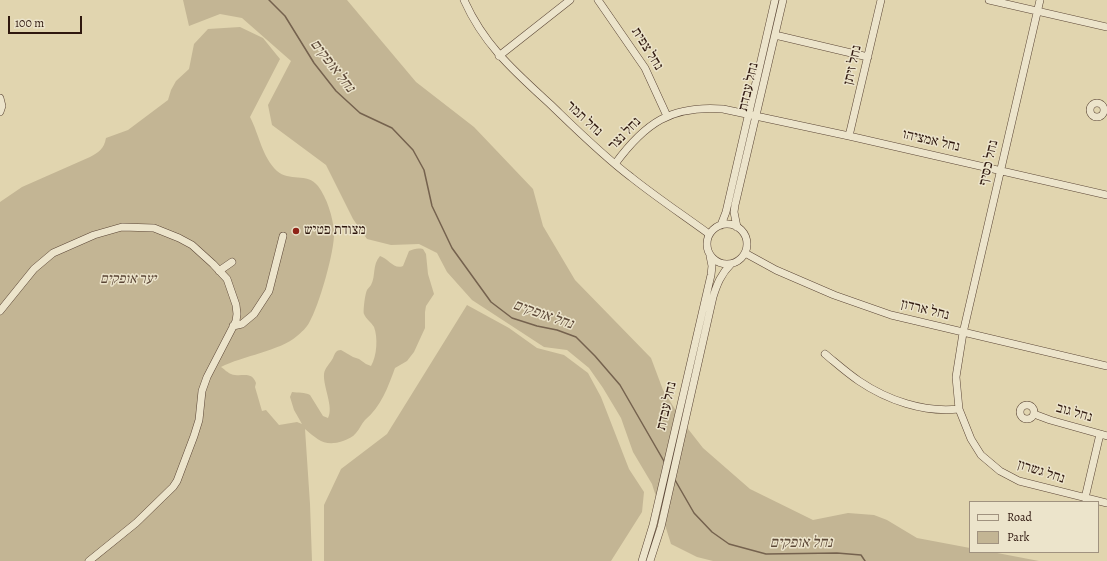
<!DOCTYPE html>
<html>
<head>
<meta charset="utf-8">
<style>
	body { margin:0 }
	#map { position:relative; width:1107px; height:561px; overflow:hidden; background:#e1d5af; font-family:Alegreya,serif }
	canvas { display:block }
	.legend { position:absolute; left:969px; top:501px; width:130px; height:52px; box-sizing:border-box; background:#ece4cb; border:1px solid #a0927f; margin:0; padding:5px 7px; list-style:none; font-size:12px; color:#2e170e }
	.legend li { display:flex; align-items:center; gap:8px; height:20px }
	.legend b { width:20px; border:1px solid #a0927f }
	.scale { position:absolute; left:8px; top:16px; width:74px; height:18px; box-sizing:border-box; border:2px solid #2e170e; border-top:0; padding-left:5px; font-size:12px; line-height:14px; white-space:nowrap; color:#2e170e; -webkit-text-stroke:3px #ece4cb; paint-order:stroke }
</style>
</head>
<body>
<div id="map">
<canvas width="1107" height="561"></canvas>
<ul class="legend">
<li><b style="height:5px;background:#ece4cb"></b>Road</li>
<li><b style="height:11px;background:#c3b594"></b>Park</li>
</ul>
<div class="scale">100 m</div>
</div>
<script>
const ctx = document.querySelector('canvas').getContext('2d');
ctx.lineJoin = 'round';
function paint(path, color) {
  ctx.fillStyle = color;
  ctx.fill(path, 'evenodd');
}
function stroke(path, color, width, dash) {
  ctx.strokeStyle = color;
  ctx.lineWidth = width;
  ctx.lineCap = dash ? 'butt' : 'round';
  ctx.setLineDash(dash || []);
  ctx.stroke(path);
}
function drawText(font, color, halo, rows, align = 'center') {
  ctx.font = font + ' Alegreya,"Frank Ruhl Libre",serif';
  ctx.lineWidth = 3;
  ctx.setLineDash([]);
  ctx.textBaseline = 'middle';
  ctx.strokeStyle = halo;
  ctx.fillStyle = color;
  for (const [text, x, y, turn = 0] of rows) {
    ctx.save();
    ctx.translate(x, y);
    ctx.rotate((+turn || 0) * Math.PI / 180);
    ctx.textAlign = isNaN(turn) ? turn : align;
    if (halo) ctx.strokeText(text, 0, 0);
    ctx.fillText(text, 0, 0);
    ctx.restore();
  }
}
const green = new Path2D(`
	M183,0H347L416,82L474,127L533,189L543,226L575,280L651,358L663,390L685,425L703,448L750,489L813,520L848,513L874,515L887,520L917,538L970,548V552H992L1039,561H713L697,557L671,544L652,484L633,452L621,418L603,388L589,368L567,350L544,347L472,300L447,272L437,253L419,244L391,245L367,239L353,219L326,165L272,125L268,105L291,61L242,18L220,14L189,26Z
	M240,27L263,38L280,59L250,117C259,134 262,157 277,171C289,182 307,172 318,186C327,198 333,217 334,232C335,250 319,306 309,323C307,327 301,333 297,336C280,351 242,356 221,367C224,369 228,373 231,374C241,378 251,370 256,383L255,387L262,411L266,410L279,425L297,422L302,424L294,410L290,397L292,392C298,393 305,392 310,395L323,416L328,418C334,407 323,387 324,374C325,367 330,364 333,358C335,353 336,350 341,350L353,357L359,359L366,364L371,366C377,356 378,337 374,327C371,322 366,319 364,314C363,311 365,294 367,290C368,288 370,287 371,285C376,276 372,265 380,256C389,259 394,270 403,266L409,251C414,249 417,248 423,249L426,254L428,274L434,294L426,306L425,312V328L414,352L407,361L395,368C388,387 381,407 365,420C361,424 360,429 356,433C353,437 348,439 343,441C325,447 318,440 305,429L310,504L312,561H0V202L22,187L90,157C99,152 104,149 106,138L128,130L168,100L171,90L176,81L189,69L194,44L208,29Z
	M467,305L509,328L537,348L564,355L588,373L601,397L629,469L644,492L642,512L611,561H324V505L341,469L387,434Z`);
const stream = new Path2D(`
	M269,0L285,16L314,63L336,91L360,113L392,128L413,150L424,170L432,206L452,248L491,302L512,318L537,326L557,330L576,337L595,356L620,385L665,463
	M675,480L694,513L712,532L729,544L766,554L837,553L861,555L865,561`);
const minor = new Path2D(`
	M464,0C484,45 514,71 550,104C576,129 602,155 631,177C656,197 683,215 709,234
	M598,0L645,68L667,116
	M989,0L1107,27
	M1040,0L963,333L956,377L959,409L971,439L981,455L1000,471L1019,481L1107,503
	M775,35L868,57
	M499,56L570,0
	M0,98L2,106L0,112
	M1090 110a7 7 0 1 1 14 0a7 7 0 1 1-14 0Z
	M849,136L881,0
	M615,164C645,123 671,105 723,109L849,136L1107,195
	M707 244a20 20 0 1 1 40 0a20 20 0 1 1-40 0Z
	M721,225L726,212L775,0
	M737,227L734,212L735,205L783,0
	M745,253L776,270L834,295L891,315L1107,366
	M219,271L232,262
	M0,311L34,269L53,253L94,235L122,227L154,228L179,238L192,245L213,264L227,279L236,305L237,314L236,321L207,377L202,391L199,420L194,436L177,481L173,487L136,523L89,561
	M233,326L242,324L254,314L269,291L283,236
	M825,354C836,363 847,373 859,381C887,400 924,413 959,409
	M1020 412a7 7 0 1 1 14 0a7 7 0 1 1-14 0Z
	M1034,414L1050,420L1107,436
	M1085,498L1100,434
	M642,561L653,525L711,275L712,266L710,256
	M650,561L661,527L713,297C717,284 721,274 731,264`);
const markers = [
	[296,231,4,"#8f2418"]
];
const streetNames = [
	["נחל צפית",647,49,58],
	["נחל זיתן",853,65,-77],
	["נחל עבדת",749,87,-77],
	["נחל תמר",584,119,43],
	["נחל נצר",625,134,-46],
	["נחל אמציהו",931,141,13],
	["נחל כסיף",989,163,-77],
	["נחל ארדון",925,310,14],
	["נחל עבדת",667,406,-77],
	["נחל גוב",1074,413,16],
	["נחל גשרון",1041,472,18]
];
const poiNames = [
	["מצודת פטיש",304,231]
];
const parkNames = [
	["יער אופקים",128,280]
];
const waterNames = [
	["נחל אופקים",332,66,52],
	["נחל אופקים",543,315,19],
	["נחל אופקים",801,543]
];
paint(green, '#c3b594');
stroke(stream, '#75624e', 1.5);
stroke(minor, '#5b4636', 8);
stroke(minor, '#ece4cb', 7);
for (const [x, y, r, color] of markers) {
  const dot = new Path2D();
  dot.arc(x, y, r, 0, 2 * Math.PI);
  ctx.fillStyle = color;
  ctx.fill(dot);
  stroke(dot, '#ece4cb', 1.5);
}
drawText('14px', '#2e170e', '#ece4cb', streetNames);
drawText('14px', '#2e170e', '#ece4cb', poiNames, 'left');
drawText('italic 14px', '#5b4636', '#ece4cb', parkNames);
drawText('italic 15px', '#5d4938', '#ece4cb', waterNames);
</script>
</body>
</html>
